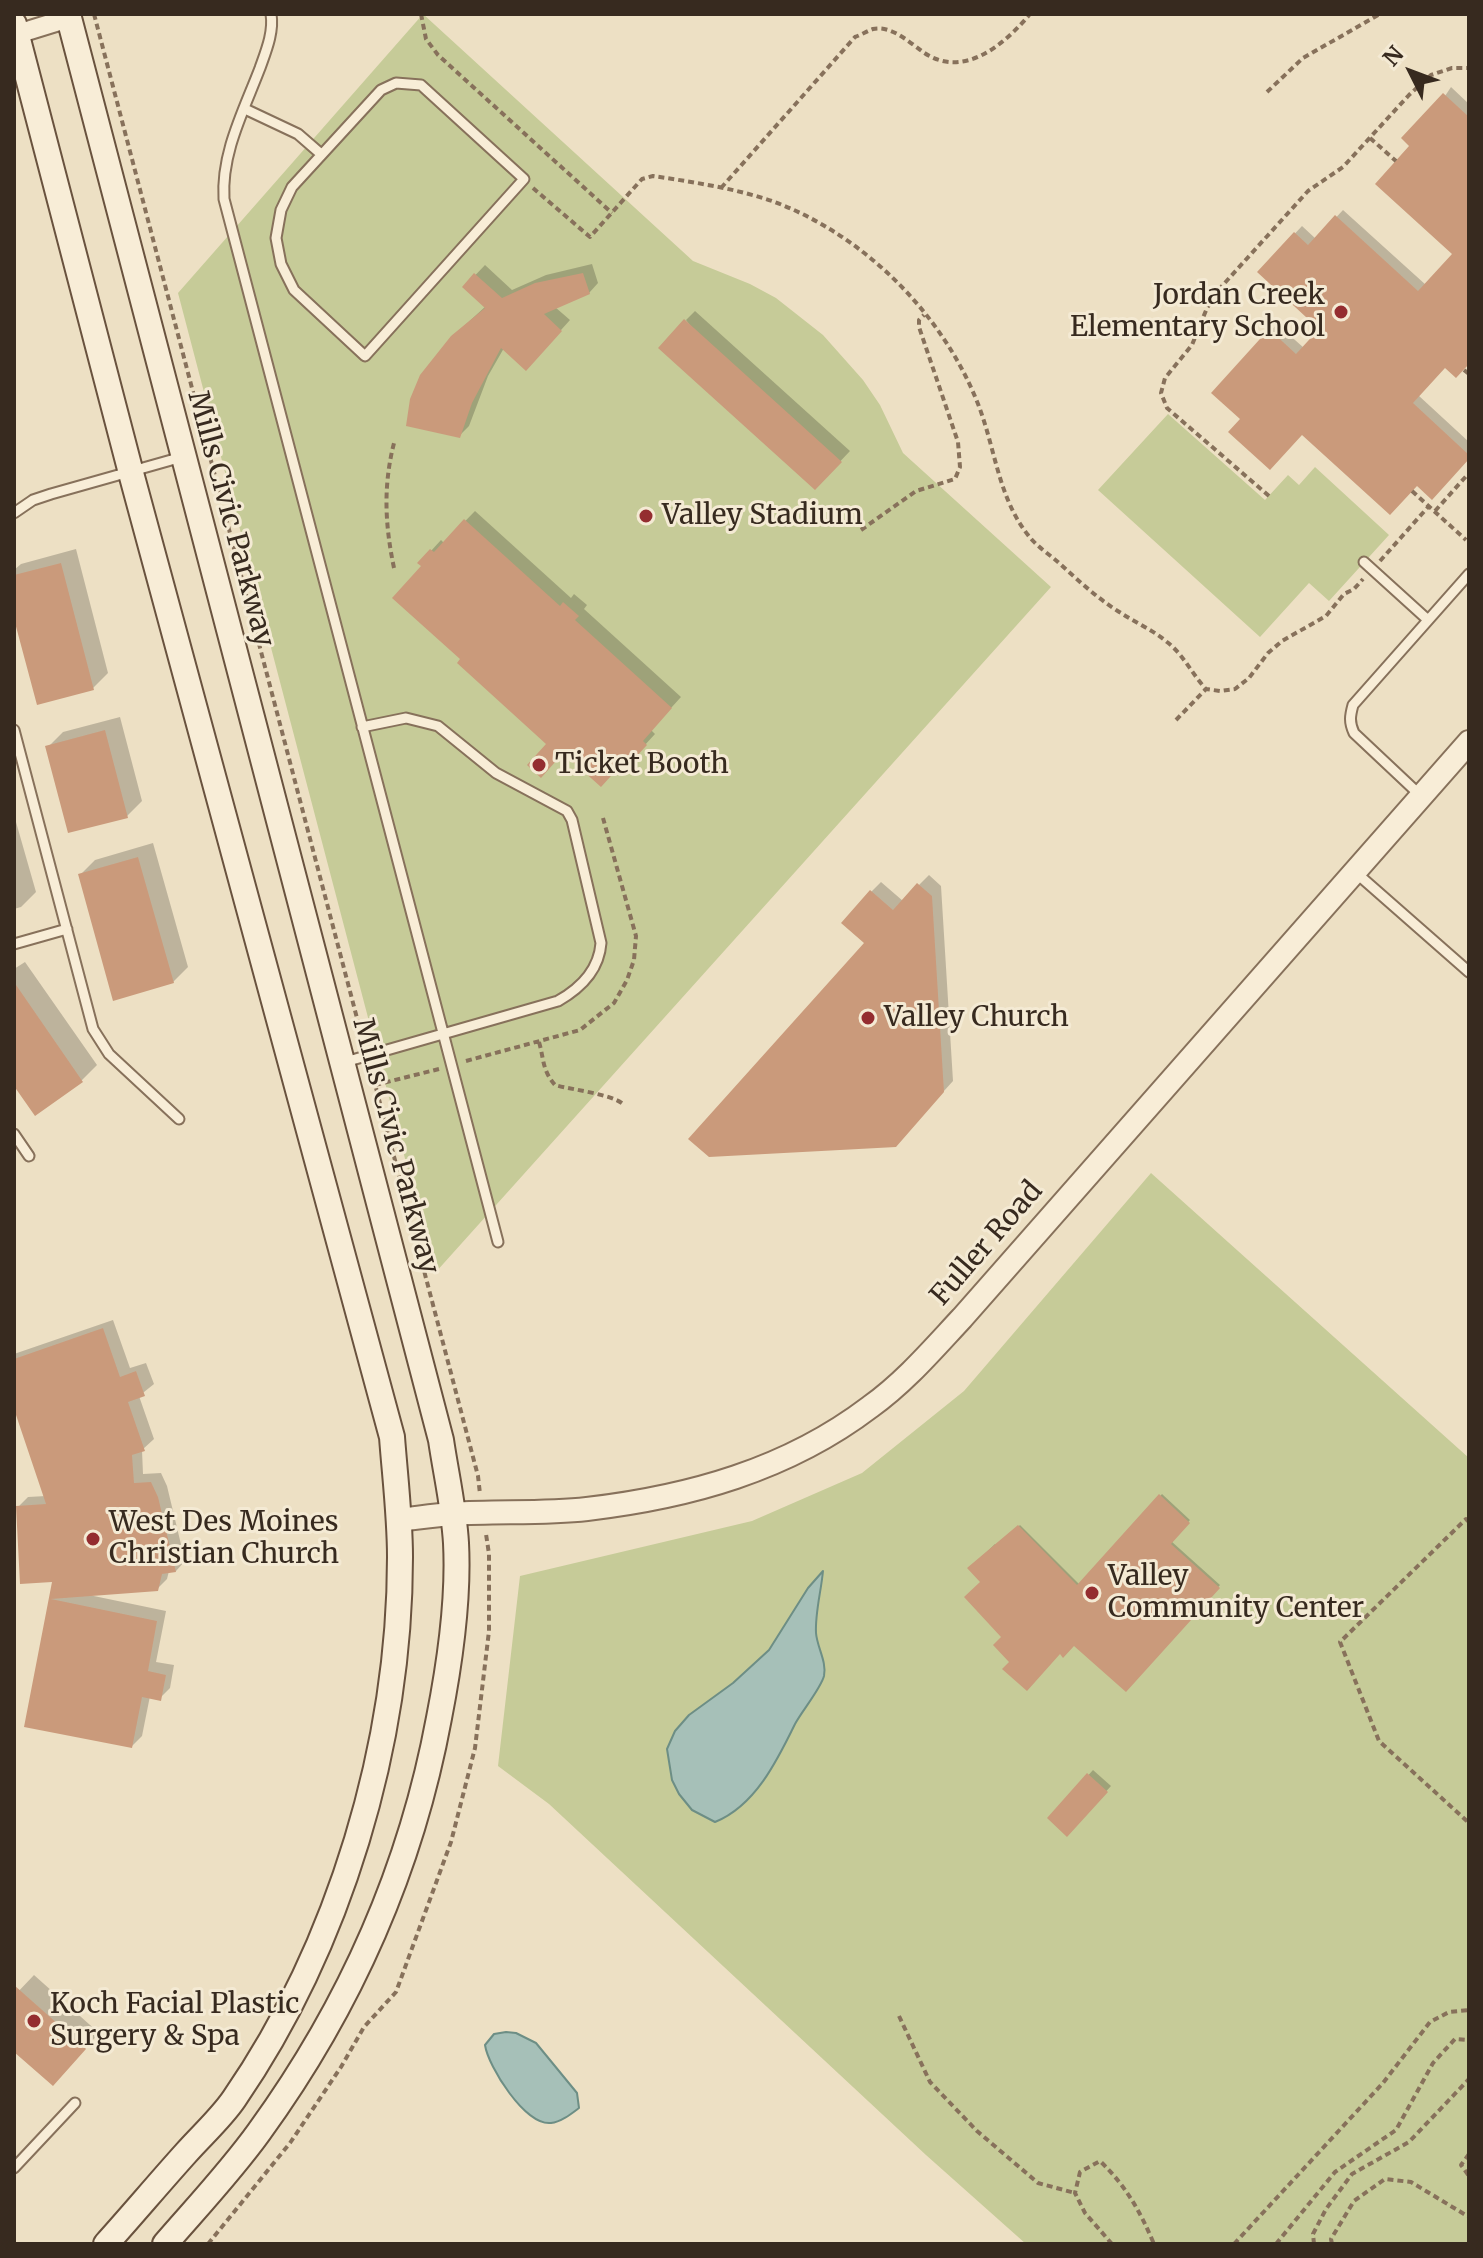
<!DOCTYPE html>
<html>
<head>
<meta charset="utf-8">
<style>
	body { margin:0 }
	#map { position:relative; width:1483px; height:2258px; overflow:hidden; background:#ede0c4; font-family:Merriweather,serif }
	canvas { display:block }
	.frame { position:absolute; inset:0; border:16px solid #372a1f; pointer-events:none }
	.north { position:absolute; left:1371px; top:32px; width:80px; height:80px; -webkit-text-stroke:6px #f4ead4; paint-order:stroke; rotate:312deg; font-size:22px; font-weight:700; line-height:32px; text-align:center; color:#372a1f }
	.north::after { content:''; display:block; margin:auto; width:28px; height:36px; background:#372a1f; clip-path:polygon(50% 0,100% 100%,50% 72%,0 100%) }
</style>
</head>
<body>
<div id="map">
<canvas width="1483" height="2258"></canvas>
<div class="frame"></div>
<div class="north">N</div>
</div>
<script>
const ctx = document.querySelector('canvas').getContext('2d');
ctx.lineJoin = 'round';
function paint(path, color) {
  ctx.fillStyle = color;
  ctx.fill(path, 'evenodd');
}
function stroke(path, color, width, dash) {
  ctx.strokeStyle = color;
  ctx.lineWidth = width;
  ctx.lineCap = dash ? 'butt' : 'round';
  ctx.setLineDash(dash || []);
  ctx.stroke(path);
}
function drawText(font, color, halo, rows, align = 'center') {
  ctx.font = font + ' Merriweather,serif';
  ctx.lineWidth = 6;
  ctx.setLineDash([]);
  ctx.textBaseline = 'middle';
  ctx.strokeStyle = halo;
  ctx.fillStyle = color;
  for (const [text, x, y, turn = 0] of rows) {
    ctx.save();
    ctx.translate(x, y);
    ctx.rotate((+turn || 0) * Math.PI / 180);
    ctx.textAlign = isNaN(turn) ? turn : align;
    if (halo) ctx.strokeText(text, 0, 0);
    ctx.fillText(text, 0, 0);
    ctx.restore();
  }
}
const green = new Path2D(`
	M423,14L693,261L750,284L776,298L823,335L863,380L880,405L903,453L1051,587L435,1273L178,293Z
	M1168,414L1265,500L1288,475L1299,485L1315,467L1389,535L1329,601L1309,583L1260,637L1098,490Z
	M1151,1173L1469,1458V2244H1026L926,2155L549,1804L498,1766L520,1576L752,1521L862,1473L964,1391Z`);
const water = new Path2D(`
	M823,1571C821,1592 815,1613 816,1633C817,1647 827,1662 824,1676C821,1688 802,1711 795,1724C777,1761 755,1806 715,1822L692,1810L679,1794L672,1780L667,1749L675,1731L689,1715L733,1683L769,1650L808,1588Z
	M506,2032L516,2033L536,2043L577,2093L579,2108C571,2114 561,2122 551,2123C525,2126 488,2066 485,2045L494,2034Z`);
const shadow = new Path2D(`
	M1451,87L1469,104V362L1446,365L1418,395L1469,442V457L1417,483L1302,432L1242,419L1214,393L1277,324L1304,348L1322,329L1259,272L1302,226L1316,239L1343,210L1426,285L1455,254L1412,146Z
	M592,264L598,283L589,293L555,307L570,320L535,359L504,348L488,376L469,426L459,436L463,327L486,306L465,286L485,265L512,290L546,275Z
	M695,311L850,451L815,488L686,320Z
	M475,511L571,598L574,594L587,605L584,609L681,697L651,730L655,734L644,746L630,753L564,750L549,744L463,659L420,563L441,540L444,543Z
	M76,549L108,673L93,688L14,611V570L21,564Z
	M120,717L142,801L127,816L48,747L63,732Z
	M14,815L36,892L21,907L14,909Z
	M153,843L188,967L173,982L80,875L95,860Z
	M929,875L941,886L953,1081L905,1134L866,943L871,892L881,882L903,901Z
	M25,962L97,1065L82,1080L14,1082V969Z
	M113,1320L130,1368L146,1363L154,1384L139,1396L154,1439L142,1450L143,1474L161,1473L167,1486L185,1561L176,1571H169L167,1579L157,1589L89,1595L166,1611L156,1662L174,1665L170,1688L160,1698L150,1696L142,1736L132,1746L26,1726L55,1580L18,1507L28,1497L46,1496L14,1403V1354Z
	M1162,1494L1190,1520L1171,1541L1220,1585L1126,1689L1074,1643L1060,1652L1004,1637L983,1582L970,1568L995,1544L998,1547L1020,1525L1080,1585Z
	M1093,1770L1111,1786L1067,1834L1050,1818Z
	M34,1975L99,2033L67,2069L14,2049V1996Z`);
const building = new Path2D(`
	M1443,93L1469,117V364L1456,378L1445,368L1413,403L1469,455V459L1432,500L1417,486L1390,515L1302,435L1270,470L1228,432L1240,419L1211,393L1269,329L1296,354L1319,329L1257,272L1294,232L1308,245L1335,215L1418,291L1452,254L1375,184L1409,146L1401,138Z
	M474,273L502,298L535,283L583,273L590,294L544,314L562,331L526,371L501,348L472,403L460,438L406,426L410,399L420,375L451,336L485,308L462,287Z
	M684,319L842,462L815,490L658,348Z
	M464,519L560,606L563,602L579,616L575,620L672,708L643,741L647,745L634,759L630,755L601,787L563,753L541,778L527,765L546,744L457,663L460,659L392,598L421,566L417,563L430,549L434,552Z
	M61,563L94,690L37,705L14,619V575Z
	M105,730L128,818L68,833L45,746Z
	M138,857L174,983L113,1001L78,874Z
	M917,883L932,896L944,1092L896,1147L709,1157L688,1139L864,943L841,923L870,890L893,910Z
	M14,982L83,1082L35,1116L14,1086Z
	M103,1328L120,1377L136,1371L145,1396L128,1402L145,1451L132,1455L134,1483L151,1482L158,1497L176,1572L162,1574L158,1591L51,1599L157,1621L148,1671L166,1675L161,1701L142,1697L132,1748L24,1727L52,1582L20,1584L16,1506L46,1504L14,1409V1359Z
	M1159,1494L1190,1523L1171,1544L1220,1588L1126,1692L1074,1646L1063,1658L1060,1654L1027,1691L1002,1669L1009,1662L993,1645L1001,1637L964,1597L980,1582L967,1568L1018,1525L1077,1585Z
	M1087,1773L1108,1792L1067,1837L1047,1818Z
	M14,1985L86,2049L53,2086L14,2052Z`);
const path = new Path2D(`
	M94,14L363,1041
	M421,14L426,39L438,55L612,213
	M1267,92L1303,58L1380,14
	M1370,138L1396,161
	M533,188L590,237L642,179L653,176C692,182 734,188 772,201C862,234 940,311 976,399C995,444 997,496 1028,535C1036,546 1049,554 1059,563C1079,581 1098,599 1121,613C1136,623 1153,630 1167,642C1183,654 1192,674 1206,689L1220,691L1235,689L1249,678L1268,653L1282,641L1326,616L1344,594L1354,589L1363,579
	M721,188L855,37C861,35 867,31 873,29C891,25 909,42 923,52C963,80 1004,45 1030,14
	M1464,370L1469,374
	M1412,491L1466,540
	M1269,496L1167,408L1161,393L1165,378L1192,345L1207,308L1222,286L1308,191L1343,167L1409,95L1431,75L1452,68H1469
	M1435,511L1469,473
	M861,530L916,491L955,479L960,467L958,442L919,327V320L924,315
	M1380,561L1429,506
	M394,568C385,525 383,486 394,443
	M1176,720L1206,689
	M539,1042C544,1059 542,1070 555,1085C573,1090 611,1094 623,1104
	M466,1061L580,1030L614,1003L627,980L634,960L636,936L603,818
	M371,1069L478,1476L480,1494
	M375,1085L439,1069
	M1469,1522L1466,1519L1340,1642L1379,1741L1469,1823
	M899,2016L930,2082L977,2131L1038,2183L1075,2193
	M1469,2154L1461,2165L1469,2176
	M208,2244L290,2143L341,2067L364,2027L396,1992L451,1842L475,1748L489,1631V1554L486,1534
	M1112,2244L1085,2213L1075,2193L1080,2172L1100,2161C1126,2186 1140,2211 1154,2244
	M1234,2244L1383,2083L1430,2022L1449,2012L1469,2010
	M1276,2244L1335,2172L1396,2130L1433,2063L1455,2039L1469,2040
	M1314,2244L1313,2234L1326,2209L1352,2174L1409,2142L1469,2079
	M1332,2244L1331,2239L1354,2201L1385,2179L1411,2182L1469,2217`);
const service = new Path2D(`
	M271,14C274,32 266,51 260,68C244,110 221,153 224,199L498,1242
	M396,83L421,85L524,179L365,356L294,290L281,264L276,238L281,210L292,187L381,90Z
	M245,109L298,134L321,154
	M14,513L33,500L51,494L182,457
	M1364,562L1428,620
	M14,730L93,1029L109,1054L179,1119
	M1421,796L1354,733C1349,722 1350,716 1353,705L1469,574
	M1354,871L1469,972
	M14,944L67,929
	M345,1062L558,1001C581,988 599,970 601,943L572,820L567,811L496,773L438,726L406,718L362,727
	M14,1134L29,1156
	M14,2168L75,2103`);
const minor = new Path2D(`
	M14,35L69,18`);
const tertiary = new Path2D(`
	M398,1520C417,1518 435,1515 453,1514C497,1511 543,1514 587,1509C689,1497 787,1470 870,1407C905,1382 933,1349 962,1318L1469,742`);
const secondary = new Path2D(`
	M68,14L441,1440C446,1474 454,1508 456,1543C459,1600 450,1662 439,1718C411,1869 349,2008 259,2132C231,2171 197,2207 165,2244
	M14,24L131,473L392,1437C395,1477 400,1517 400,1557C400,1744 340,1945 234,2099C221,2118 202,2135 186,2153C159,2183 133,2214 106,2244`);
const markers = [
	[1341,312,8,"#942d30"],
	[646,516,8,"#942d30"],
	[539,765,8,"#942d30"],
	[868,1018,8,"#942d30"],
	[93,1539,8,"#942d30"],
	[1092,1593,8,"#942d30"],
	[34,2021,8,"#942d30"]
];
const poiNames = [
	["Jordan Creek",1325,296,"right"],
	["Elementary School",1325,328,"right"],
	["Valley Stadium",662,516],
	["Ticket Booth",555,765],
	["Valley Church",884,1018],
	["West Des Moines",109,1523],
	["Christian Church",109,1555],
	["Valley",1108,1577],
	["Community Center",1108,1609],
	["Koch Facial Plastic",50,2005],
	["Surgery & Spa",50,2037]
];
const streetNames = [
	["Mills Civic Parkway",230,519,75],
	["Mills Civic Parkway",395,1146,75],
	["Fuller Road",987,1244,-49]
];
paint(green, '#c6cb98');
paint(water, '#a6c0b8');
stroke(water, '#6d8e85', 2);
paint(shadow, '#0003');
paint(building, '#ca9a7b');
stroke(service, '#87715b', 13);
stroke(minor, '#87715b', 22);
stroke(tertiary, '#87715b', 26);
stroke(secondary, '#69523e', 28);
stroke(path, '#87715b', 4, [6, 4]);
stroke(service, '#f8edd7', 9);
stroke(minor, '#f8edd7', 18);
stroke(tertiary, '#f8edd7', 22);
stroke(secondary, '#f8edd7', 24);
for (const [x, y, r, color] of markers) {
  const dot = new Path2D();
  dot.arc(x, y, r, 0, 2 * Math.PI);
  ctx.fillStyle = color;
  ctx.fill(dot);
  stroke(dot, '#f4ead4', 3);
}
drawText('28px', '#372a1f', '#f4ead4', poiNames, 'left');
drawText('28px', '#372a1f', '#f4ead4', streetNames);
</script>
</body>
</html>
